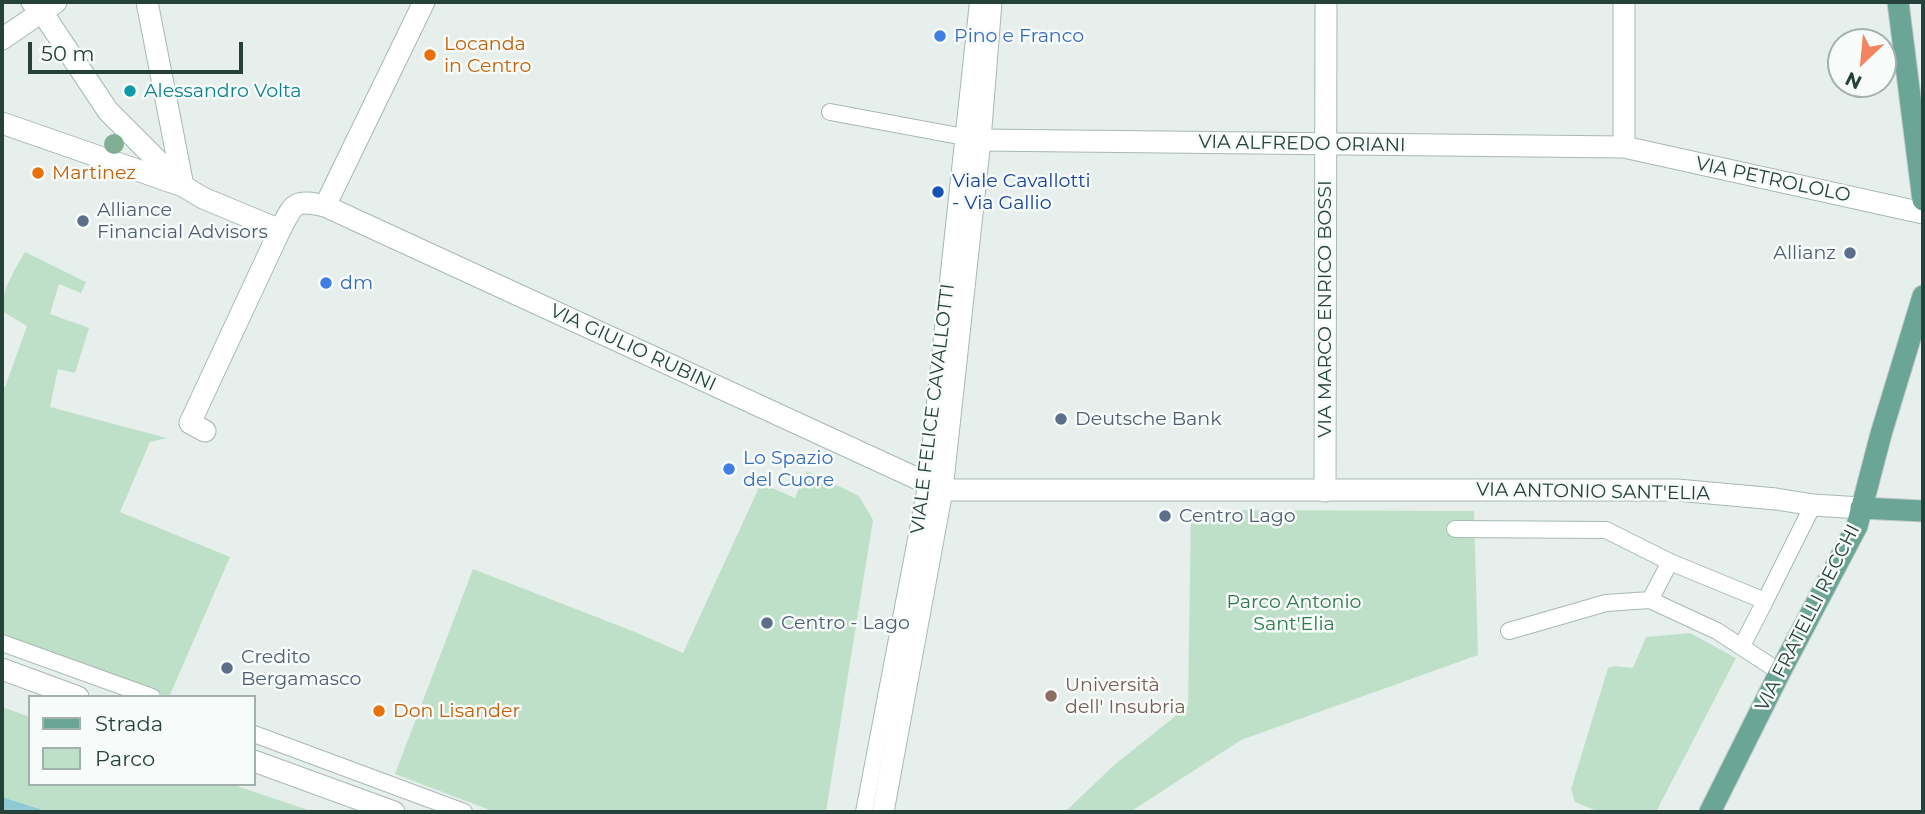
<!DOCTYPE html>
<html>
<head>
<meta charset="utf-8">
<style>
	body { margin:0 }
	#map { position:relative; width:1925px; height:814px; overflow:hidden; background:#e6efeb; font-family:Montserrat,sans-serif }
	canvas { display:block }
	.frame { position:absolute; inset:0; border:4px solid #24423a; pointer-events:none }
	.legend { position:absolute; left:28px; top:695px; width:228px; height:91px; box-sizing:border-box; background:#f7fbf9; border:2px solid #a3b1ad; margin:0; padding:9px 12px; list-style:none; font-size:21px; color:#24423a }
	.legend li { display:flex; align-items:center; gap:14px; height:35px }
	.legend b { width:35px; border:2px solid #a3b1ad }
	.north { position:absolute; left:1827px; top:28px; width:70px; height:70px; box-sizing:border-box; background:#f7fbf9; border:2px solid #a3b1ad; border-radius:50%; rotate:206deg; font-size:19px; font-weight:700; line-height:28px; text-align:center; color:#24423a }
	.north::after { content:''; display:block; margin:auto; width:24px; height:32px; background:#f4845f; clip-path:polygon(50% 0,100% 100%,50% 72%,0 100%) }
	.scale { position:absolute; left:28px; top:42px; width:215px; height:32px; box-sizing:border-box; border:4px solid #24423a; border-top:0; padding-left:9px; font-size:21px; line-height:24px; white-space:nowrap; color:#24423a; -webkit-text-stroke:5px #f7fbf9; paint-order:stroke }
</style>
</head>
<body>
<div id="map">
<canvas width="1925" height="814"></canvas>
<div class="frame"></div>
<ul class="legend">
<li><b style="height:9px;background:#6aa596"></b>Strada</li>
<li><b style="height:19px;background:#bfe0c8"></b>Parco</li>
</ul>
<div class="north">N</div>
<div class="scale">50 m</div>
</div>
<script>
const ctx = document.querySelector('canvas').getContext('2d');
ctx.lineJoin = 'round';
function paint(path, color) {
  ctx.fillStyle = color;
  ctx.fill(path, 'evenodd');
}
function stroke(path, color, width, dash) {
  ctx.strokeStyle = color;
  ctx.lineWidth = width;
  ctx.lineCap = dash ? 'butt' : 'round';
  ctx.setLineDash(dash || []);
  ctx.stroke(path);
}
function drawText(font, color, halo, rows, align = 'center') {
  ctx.font = font + ' Montserrat,sans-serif';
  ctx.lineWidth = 5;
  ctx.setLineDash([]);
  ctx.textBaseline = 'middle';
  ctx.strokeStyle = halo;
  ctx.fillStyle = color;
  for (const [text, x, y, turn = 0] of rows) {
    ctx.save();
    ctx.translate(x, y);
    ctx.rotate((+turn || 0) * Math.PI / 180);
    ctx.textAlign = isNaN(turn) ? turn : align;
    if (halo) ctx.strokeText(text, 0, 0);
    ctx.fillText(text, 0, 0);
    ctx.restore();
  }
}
const green = new Path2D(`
	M25,252L86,282L81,293L59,284L50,314L89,328L75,373L58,369L50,407L167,438L150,442L120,512L230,557L169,697L2,636V387H5L27,326L2,311C2,289 14,271 25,252Z
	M807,471L859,496L873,520L826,812H495L395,774L473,569L635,632L683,653L761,483L795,498Z
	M1191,510L1474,511L1478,655L1241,740L1130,812H1065L1113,766L1188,706Z
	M1690,633L1736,658L1656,812H1599L1575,802L1571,789L1608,668L1614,666L1633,668L1646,637Z
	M2,707L30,717V784H231L314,812H49L2,797Z`);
const water = new Path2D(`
	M2,797L49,812H2Z`);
const service = new Path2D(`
	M830,112L975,139
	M1455,529L1606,530L1670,562L1765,601L1813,505
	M1650,600L1670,562
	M1509,631L1606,603L1650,600L1717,631L1780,672
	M2,643L152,697
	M1742,646L1765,601
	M254,734L464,812
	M864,812L926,487L978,2`);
const pedestrian = new Path2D(`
	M32,2L42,12L108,111L183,186L203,198L280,230
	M2,39L56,2
	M2,123L183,186L147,2`);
const minor = new Path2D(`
	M980,140L1624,147L1923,213
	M1624,147V2
	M325,206L424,2
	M205,431L190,423L280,230C294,203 294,199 325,206L942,490H1677L1776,499L1813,505L1861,508
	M1325,491L1326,2`);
const tertiary = new Path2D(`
	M2,669L78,697
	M254,761L394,812
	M883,812L942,490L980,140L991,2`);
const primary = new Path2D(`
	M1898,2L1923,200
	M1861,508L1923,511
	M1710,812L1780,672L1857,526L1881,434L1923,296`);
const trees = [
	[114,144]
];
const markers = [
	[940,36,7,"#3f7fe0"],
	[430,55,7,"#e8710a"],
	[130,91,7,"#0f9aa8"],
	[38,173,7,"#e8710a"],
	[938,192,7,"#1a4fb4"],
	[83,221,7,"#5c6f8a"],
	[1850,253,7,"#5c6f8a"],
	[326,283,7,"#3f7fe0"],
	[1061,419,7,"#5c6f8a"],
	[729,469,7,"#3f7fe0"],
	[1165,516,7,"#5c6f8a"],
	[767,623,7,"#5c6f8a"],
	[227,668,7,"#5c6f8a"],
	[1051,696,7,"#8d6e63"],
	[379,711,7,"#e8710a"]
];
const shopNames = [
	["Pino e Franco",954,36],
	["dm",340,283],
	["Lo Spazio",743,458],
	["del Cuore",743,480]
];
const foodNames = [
	["Locanda",444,44],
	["in Centro",444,66],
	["Martinez",52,173],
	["Don Lisander",393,711]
];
const cultureNames = [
	["Alessandro Volta",144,91]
];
const streetNames = [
	["VIA ALFREDO ORIANI",1302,144,1],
	["VIA PETROLOLO",1773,180,12],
	["VIA MARCO ENRICO BOSSI",1325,309,-90],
	["VIA GIULIO RUBINI",633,348,25],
	["VIALE FELICE CAVALLOTTI",933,409,-83],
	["VIA ANTONIO SANT'ELIA",1593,492,1],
	["VIA FRATELLI RECCHI",1808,618,-63]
];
const transitNames = [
	["Viale Cavallotti",952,181],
	["- Via Gallio",952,203]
];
const serviceNames = [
	["Alliance",97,210],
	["Financial Advisors",97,232],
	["Allianz",1836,253,"right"],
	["Deutsche Bank",1075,419],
	["Centro Lago",1179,516],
	["Centro - Lago",781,623],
	["Credito",241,657],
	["Bergamasco",241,679]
];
const parkNames = [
	["Parco Antonio",1294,602],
	["Sant'Elia",1294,624]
];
const educationNames = [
	["Università",1065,685],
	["dell' Insubria",1065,707]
];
paint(green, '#bfe0c8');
paint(water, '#8ec9d4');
stroke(service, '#a8b8b2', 18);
stroke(pedestrian, '#a8b8b2', 23);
stroke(minor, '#a8b8b2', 23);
stroke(tertiary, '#a8b8b2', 23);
stroke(primary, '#c2cac8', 23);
stroke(service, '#fff', 16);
stroke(pedestrian, '#fff', 21);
stroke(minor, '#fff', 21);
stroke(tertiary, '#fff', 21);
stroke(primary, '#6aa596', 21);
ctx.fillStyle = '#80af93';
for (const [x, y] of trees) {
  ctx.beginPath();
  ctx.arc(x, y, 10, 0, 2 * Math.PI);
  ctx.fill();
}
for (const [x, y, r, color] of markers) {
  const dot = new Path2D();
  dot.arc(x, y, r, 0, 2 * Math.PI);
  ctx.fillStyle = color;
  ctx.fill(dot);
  stroke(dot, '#f7fbf9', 2.5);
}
drawText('19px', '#366cbe', '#f7fbf9', shopNames, 'left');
drawText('19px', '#c56008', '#f7fbf9', foodNames, 'left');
drawText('19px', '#0d838f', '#f7fbf9', cultureNames, 'left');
drawText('19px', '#24423a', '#f7fbf9', streetNames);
drawText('19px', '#164399', '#f7fbf9', transitNames, 'left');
drawText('19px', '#4e5e75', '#f7fbf9', serviceNames, 'left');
drawText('19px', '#2d7a4b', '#f7fbf9', parkNames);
drawText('19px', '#785e54', '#f7fbf9', educationNames, 'left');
</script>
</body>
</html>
